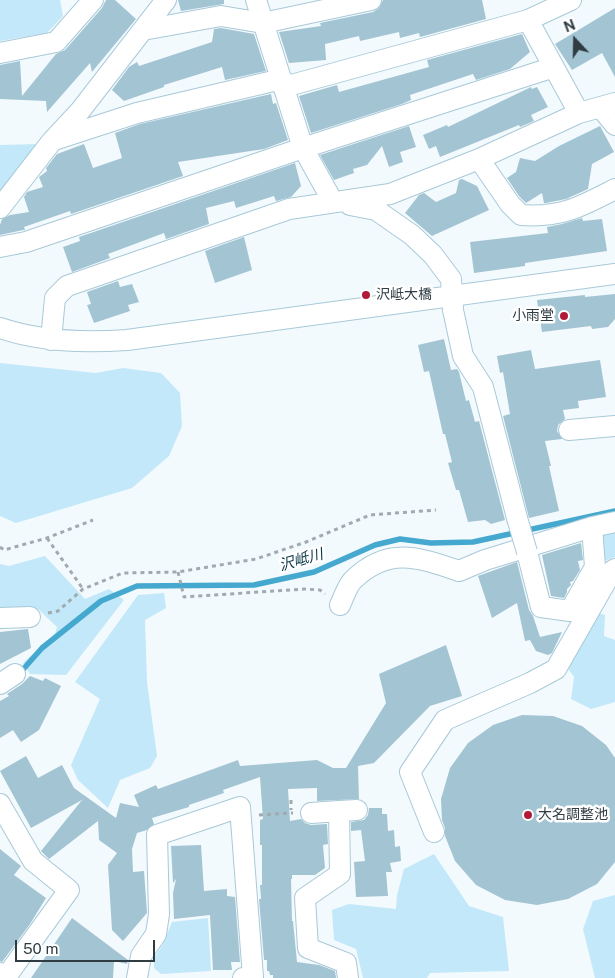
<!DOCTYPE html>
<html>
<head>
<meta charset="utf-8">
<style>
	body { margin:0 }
	#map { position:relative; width:615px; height:978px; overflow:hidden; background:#f3fafd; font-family:"Public Sans",sans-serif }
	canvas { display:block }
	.north { position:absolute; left:550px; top:15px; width:50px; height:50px; -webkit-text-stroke:4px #fff; paint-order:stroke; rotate:339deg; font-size:14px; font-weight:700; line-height:20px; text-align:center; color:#2f3d43 }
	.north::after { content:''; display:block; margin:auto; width:18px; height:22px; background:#2f3d43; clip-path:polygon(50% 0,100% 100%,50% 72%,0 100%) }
	.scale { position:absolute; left:15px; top:940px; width:140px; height:22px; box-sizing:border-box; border:2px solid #2f3d43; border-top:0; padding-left:6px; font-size:15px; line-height:18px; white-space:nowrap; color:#2f3d43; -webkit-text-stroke:4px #fff; paint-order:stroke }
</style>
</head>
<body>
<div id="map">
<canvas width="615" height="978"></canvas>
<div class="north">N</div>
<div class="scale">50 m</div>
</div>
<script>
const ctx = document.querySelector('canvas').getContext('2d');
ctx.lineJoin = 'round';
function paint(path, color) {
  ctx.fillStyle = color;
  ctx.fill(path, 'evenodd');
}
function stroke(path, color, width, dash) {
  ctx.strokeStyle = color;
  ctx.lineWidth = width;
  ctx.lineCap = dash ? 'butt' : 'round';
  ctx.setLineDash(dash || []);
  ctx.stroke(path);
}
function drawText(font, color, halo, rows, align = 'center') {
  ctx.font = font + ' "Public Sans","Noto Sans JP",sans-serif';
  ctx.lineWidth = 5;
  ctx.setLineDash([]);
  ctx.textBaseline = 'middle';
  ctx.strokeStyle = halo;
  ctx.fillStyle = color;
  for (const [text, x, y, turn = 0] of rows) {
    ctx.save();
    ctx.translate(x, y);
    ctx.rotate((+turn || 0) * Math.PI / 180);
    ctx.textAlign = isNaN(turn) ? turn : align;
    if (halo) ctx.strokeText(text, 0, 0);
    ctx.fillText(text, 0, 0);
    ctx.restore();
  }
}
const green = new Path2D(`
	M0,0H60L63,16L47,33L0,41Z
	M39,144L0,193V145Z
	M0,363L96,373L123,368L161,373L180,393L182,426L169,456L132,488L16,523L0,516Z
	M615,531V557L604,561L601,534Z
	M45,556L85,599L109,589L124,600L66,675L30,674L23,663L55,634L57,627L38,609L0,610V564L9,566Z
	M164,593L166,608L145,620L147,682L157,756L150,768L120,780L108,808L78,780L71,765L100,699L75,682L138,595Z
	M595,612L605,615L604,636L615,640V702L591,709L571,699L574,677L564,663Z
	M434,854L469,906L503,917L509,971L430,973L427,978H363L356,949L334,940L332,910L349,904L396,909L397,895L404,869Z
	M615,895V978H595L583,929L593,901Z
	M208,918L211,971L161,974L154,968V958L163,944L172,922Z`);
const stream = new Path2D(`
	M19,674L42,648L101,601L137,586L254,585L314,572L375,545L400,539L431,543L473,542L615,511`);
const building = new Path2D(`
	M106,0H115L136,19L92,72L90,63L47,112L46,101L0,99V65L20,61L22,96L56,54L65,50L102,8Z
	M178,0H224V4L181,11Z
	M383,0H482L486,19L420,37L419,33L400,38L399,32L360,41L359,36L325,44L326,60L289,63L279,32L321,26L320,23L373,12L379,8Z
	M615,8V77L602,53L572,70L555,44Z
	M221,28L254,34L266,71L225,80L222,67L164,85V87L124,101L112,90L129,67L137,62L139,66L212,42L214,29Z
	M522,34L530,52L510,69L476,80L473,74L410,95L411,100L402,104L311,133L299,96L337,85L339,92L429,67L427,60Z
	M531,87L532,89L537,87L548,107L531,115L534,121L520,127L519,125L440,157L436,146L429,149L423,135L447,125L448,127Z
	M271,94L273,104L276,103L288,140L264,149L178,162L183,176L71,214L70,211L24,227L25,230H23L0,235V225L2,219L10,215L29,212L24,197L27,192L43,187L39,177L47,171L46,168L57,154L84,144L93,168L122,158L115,133L140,124Z
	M409,126L416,147L400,152L403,162L389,167L382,146L367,165L353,169L354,173L334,180L320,155Z
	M600,126L614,152L592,164L588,189L566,199L546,203H544L542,193L526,203L519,196L507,178L516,172L520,158L535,161L559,146Z
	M295,163L301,186L291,197L276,201L274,196L236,208L234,201L206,208L209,224L166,239L164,233L108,254L110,258L72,272L63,247L80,241L79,237Z
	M462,179L477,186L489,210L432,236L405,213L419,195L424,193L436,202L456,193L459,180Z
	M582,218L583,221L602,219L607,251L525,263V266L474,273L470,242L548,233L547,227L562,224Z
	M244,237L252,270L215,283L205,251Z
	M118,281L120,287L132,284L139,302L128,305L130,311L94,323L87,305L91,304L87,292Z
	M615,294V319L608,327L592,329L591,326L542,332L537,300L585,295V297Z
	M444,339L451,370L457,369L459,372L466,401L469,400L475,422L479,421L505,520L491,524L485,520L468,522L459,490H456L448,463L452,462L445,434H443L429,371L424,372L418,345Z
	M531,350L535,369L600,360L606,397L578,401L579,408L563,410L565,419L558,425L557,431L562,439L545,441L551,466H549L559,511L529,518L503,416L510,414L503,372L500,373L497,356Z
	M581,543L583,560L578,561L580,570L573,581L570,582L571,585L567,589V592L564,598L551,596L542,555Z
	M517,562L529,610L533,616L540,637L562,632L552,653L548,655L536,651L530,640L525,641L517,603L492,618L478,576Z
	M28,629L31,648L0,664V632Z
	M446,645L462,696L430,706L374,763L358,766L359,799L317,801V788L288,789L290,821L301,819L305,823L311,825L327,824L328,844L323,845L325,868L315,875H292V879H291L292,921H293L297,962L319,965L335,971L336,978H273V975H270L269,971H267V960H264L259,899H261L260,885H262V845H260V820L263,819L260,777L223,790L224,793L189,805V807L152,818L154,824L147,830L137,833L132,849L133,872L144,871L147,913L123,941L112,930L108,865L117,853L99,840L98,821L49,859L41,851L82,800L31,828L0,771L26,756L38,778L62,765L74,788L116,818L120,803L139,807L134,795L156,785L158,789L238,760L240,766L317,760L333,768H346L386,703L379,674Z
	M30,676L43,681L45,678L61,686L39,730L21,742L13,730L0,738V701L9,696L7,694L22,684Z
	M522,715L553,716L582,726L606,745L615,758V862L597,884L568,899L537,905L505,900L476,885L455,861L445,836V828L442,820L441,799L450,768L468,743L493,725Z
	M369,808H382V814H387L388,831L394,830L395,847L400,846L401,861L390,863L392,872H386L388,896L356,897L354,862L365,861L361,830L351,831V822L364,820L368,815Z
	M201,845L204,891L227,889V896L235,897L240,962H231L232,970H213L210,915L174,919L173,893L176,879L173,883L171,846Z
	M0,849L21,866L14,875L46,898L30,924L2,962L0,961Z
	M72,918L128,960L127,964L114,961L113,978H31Z`);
const path = new Path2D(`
	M47,538L83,589
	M0,547L4,550L47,538L93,520
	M178,572L184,597L304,589L320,590L325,594
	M48,613L58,611L83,589L123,573L178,572L256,559L306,542L370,515L436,510
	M291,800V810
	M259,815L293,813`);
const minor = new Path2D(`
	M256,0L303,148L333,202
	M528,20L579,113
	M143,30L221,16L263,23L371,0
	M0,53L56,42L93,0
	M284,87L528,20L571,0
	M601,108L615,125
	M54,140L137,113L282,79
	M479,159L510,204L521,215C561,218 580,207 615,189
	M350,205L376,210L412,235L433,255L451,279L453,310L463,356L483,387L517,518
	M0,208L52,141L80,111L166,0
	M0,247L26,242L303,148L554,67
	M0,328C41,342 84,343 127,340L615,274
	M51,340L55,298L67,286L289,209L390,194L479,159L579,113L615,103
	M569,430L615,426
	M527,552L541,607L570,611L595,567L592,527
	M340,605C344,597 347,586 353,580C388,546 418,557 459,571L485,560L592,527L615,522
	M0,618L30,617
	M0,684L15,674
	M0,804L33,861L69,890L6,977L0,973
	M311,813L339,811
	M434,832L410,772L445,720L530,683L556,669L612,571L615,569
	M137,978L141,956L156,934L159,914L157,835L240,807L253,977L243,978
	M348,978L346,963L308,948L305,898L340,874L339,811L357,810`);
const minorBridge = new Path2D(`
	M517,518L527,552`);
const markers = [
	[366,295,5,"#ae1a38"],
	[564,316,5,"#ae1a38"],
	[528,815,5,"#ae1a38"]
];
const poiNames = [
	["沢岻大橋",376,295],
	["小雨堂",554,316,"right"],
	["大名調整池",538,815]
];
const waterNames = [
	["沢岻川",301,560,-16]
];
paint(green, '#c2e8f9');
stroke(stream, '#45a8ce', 5.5);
paint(building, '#a3c4d3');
stroke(minor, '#a8c9d8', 22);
stroke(path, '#a1abaf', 3, [4, 4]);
stroke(minor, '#fff', 20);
stroke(minorBridge, '#a8c9d8', 22, []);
stroke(minorBridge, '#fff', 20);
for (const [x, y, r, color] of markers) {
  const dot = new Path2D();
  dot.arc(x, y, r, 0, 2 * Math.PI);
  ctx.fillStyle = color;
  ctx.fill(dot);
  stroke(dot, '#fff', 2);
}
drawText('14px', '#2f3d43', '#fff', poiNames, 'left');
drawText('italic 15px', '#0a3747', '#fff', waterNames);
</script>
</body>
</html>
